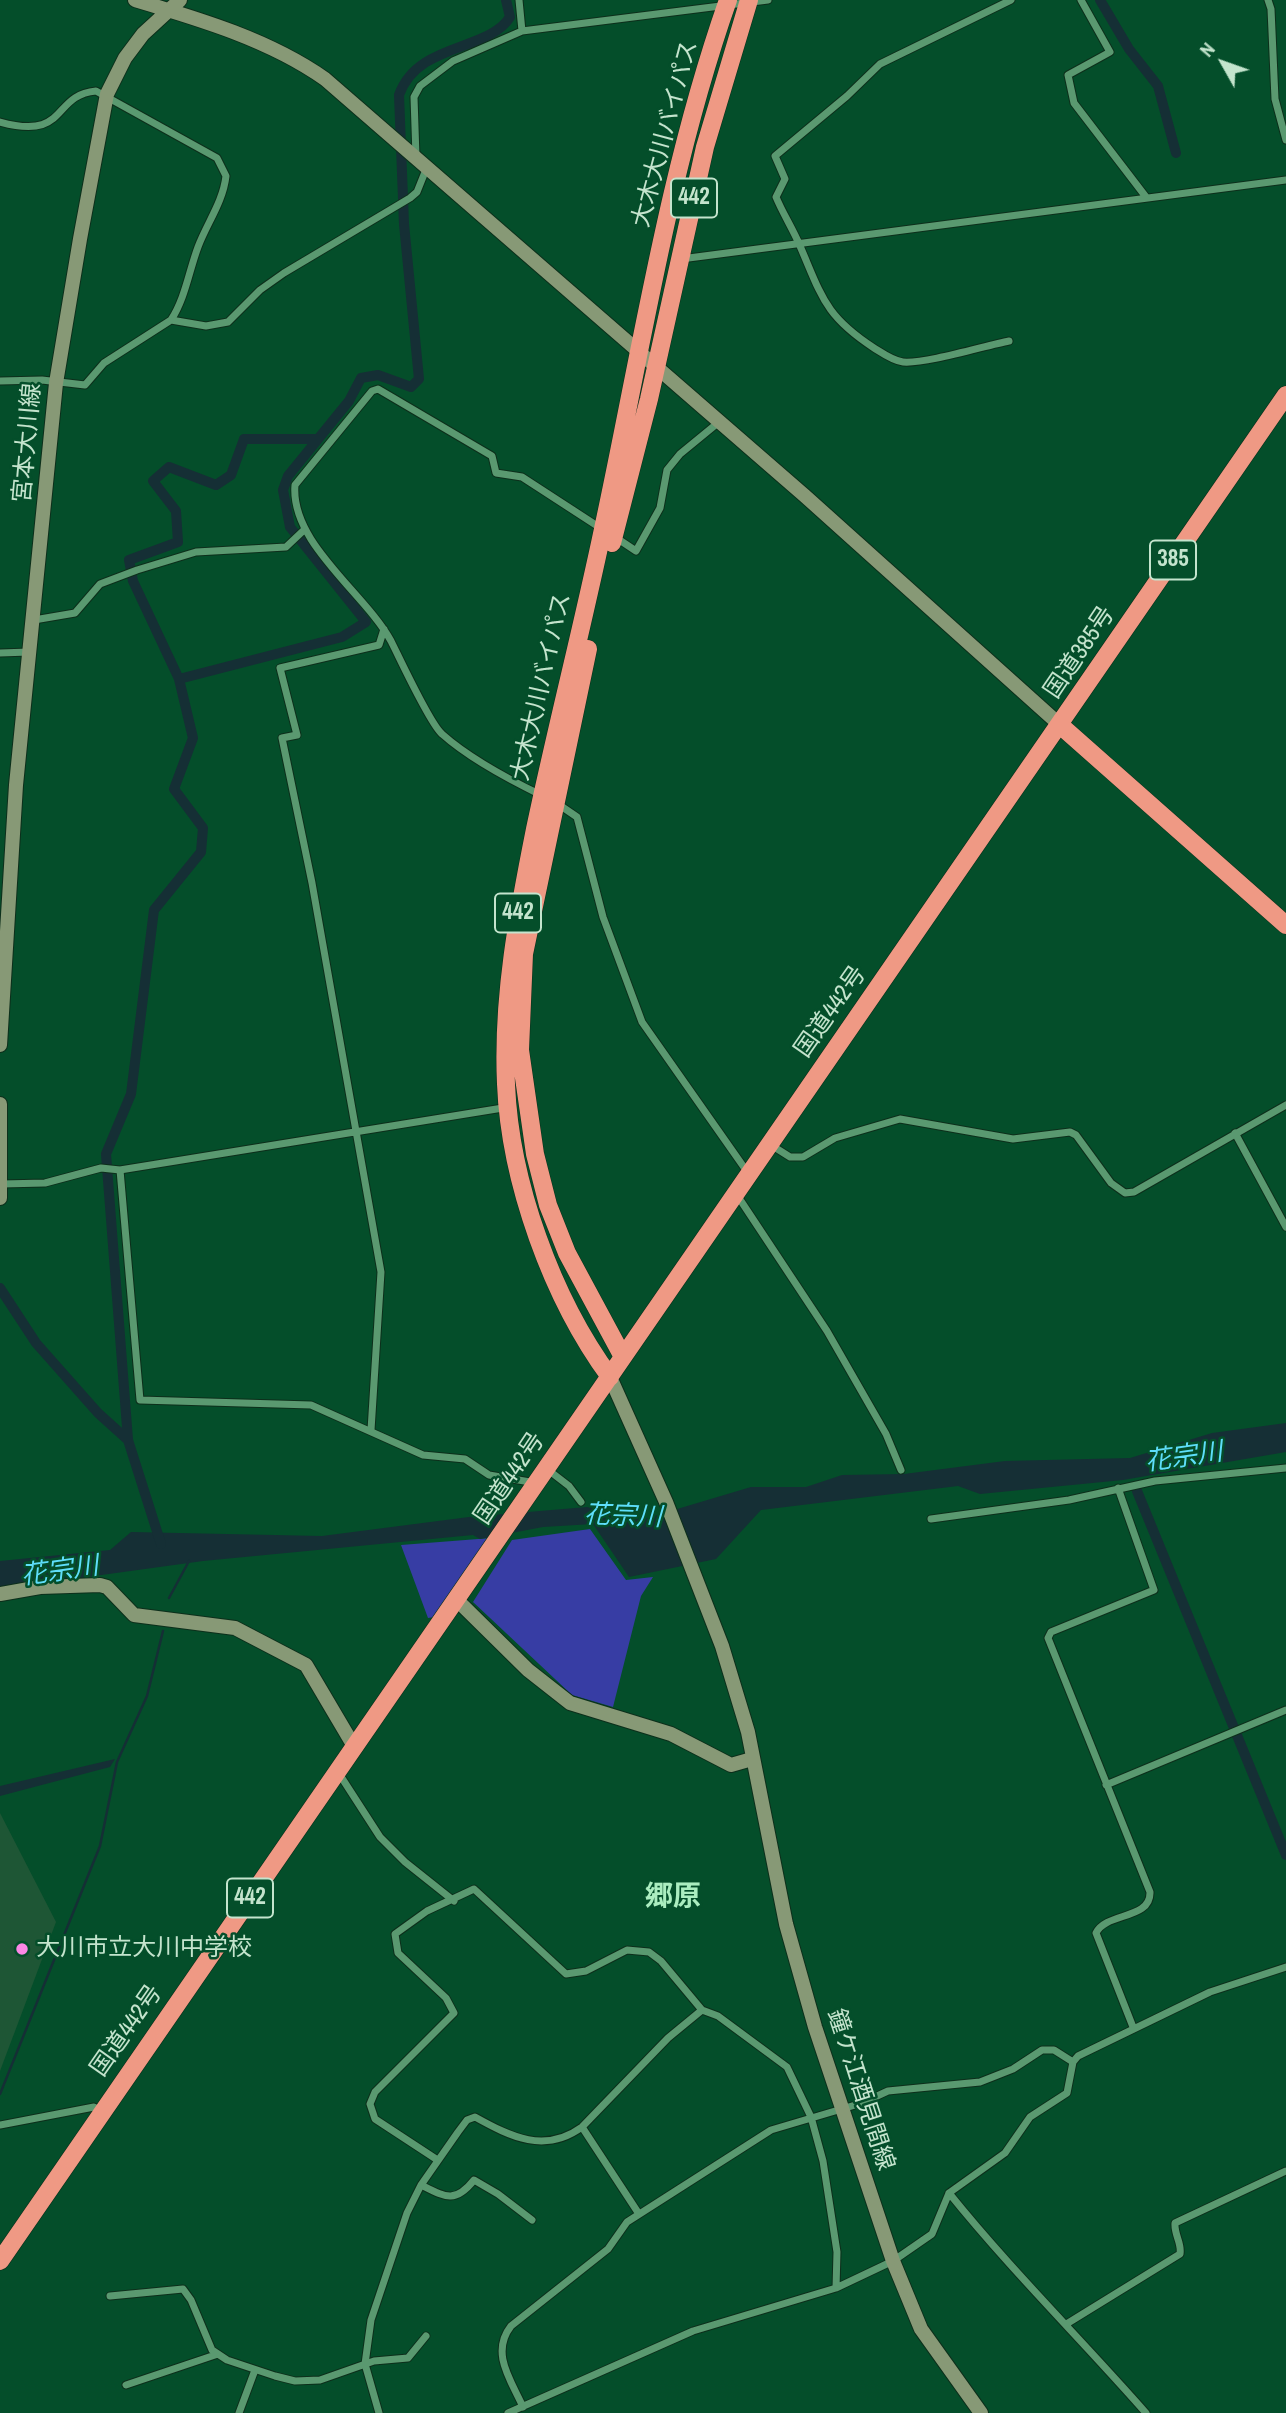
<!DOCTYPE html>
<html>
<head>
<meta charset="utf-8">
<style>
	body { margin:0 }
	#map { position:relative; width:1286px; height:2413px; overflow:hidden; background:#044e2a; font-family:"Archivo Narrow",sans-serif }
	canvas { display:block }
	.north { position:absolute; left:1188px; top:28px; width:70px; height:70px; -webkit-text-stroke:5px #044e2a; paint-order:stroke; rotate:310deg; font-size:19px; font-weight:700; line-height:28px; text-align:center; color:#c4e4cd }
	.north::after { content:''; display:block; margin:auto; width:24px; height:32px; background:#c4e4cd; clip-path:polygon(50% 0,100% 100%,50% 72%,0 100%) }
</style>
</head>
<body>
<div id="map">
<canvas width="1286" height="2413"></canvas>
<div class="north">N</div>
</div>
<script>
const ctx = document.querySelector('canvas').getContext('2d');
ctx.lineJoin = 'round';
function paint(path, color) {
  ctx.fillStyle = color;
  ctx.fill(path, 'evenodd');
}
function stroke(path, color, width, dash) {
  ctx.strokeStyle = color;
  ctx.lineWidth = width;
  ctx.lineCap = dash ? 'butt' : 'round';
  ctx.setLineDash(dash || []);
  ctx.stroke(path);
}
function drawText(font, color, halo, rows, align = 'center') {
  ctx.font = font + ' "Archivo Narrow","Noto Sans JP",sans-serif';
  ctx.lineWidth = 5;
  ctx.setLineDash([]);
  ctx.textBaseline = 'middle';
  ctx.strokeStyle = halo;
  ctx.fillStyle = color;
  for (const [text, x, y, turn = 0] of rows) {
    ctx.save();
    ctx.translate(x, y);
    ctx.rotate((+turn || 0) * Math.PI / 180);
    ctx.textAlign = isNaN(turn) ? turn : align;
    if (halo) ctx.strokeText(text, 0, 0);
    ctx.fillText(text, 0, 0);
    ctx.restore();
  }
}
const built = new Path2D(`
	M0,1813L56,1922L0,2071Z`);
const green = new Path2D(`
	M590,1529L626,1580L653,1577L641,1596L613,1707L572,1695L473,1602L512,1540Z
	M491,1538L447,1615L428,1618L401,1545Z`);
const water = new Path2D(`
	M1286,1423V1452L1123,1480L980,1494L958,1486L761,1510L716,1559L629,1577L593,1524L543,1527L480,1539L473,1535L203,1561L0,1589V1561L110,1550L131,1532L322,1536L469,1517L587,1507L647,1518L751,1487H806L842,1475L904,1474L1005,1461L1130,1458L1212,1433Z
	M115,1759L110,1767L0,1796V1786Z`);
const stream = new Path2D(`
	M169,1598L189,1561
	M0,2094L100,1846L117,1762L147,1696L163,1631`);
const canal = new Path2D(`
	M1100,0L1129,49L1158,86L1176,153
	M179,679L342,637L366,622L290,527L283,490L288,476L349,401L361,378L378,375L411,387L419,379L404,224L399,95C418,42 488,52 510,17L506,0
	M0,1288L36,1343L98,1413L128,1440L161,1544
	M128,1440L106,1154L131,1094L154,910L201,852L203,828L174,789L193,738L179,679L133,581L129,560L178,542L176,511L153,481L169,467L216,485L231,475L244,439H318
	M1137,1491L1286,1855`);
const street = new Path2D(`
	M519,0L522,31
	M1081,0L1110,52L1068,75L1074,103L1146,197
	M1268,0L1271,9L1275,99L1286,140
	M0,122C69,141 51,95 96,91L217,158L226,176C223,202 207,223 198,247C189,271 185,299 171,320L104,363L85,385L42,380L0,381
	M416,157L414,97L420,86L453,61L522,31L768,0
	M681,259L1286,180
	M171,320L206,326L228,322L260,290L284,273L410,198L417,192L427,167
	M1009,341C984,346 925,364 903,362C893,361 882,353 874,348C825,316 822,297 800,246C793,229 783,214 776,197L785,179L775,156L847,96L880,64L1011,0
	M615,537L636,551L660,508L667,470L680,454L719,422
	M34,620L75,613L100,584L137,570L196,552L286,547L304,530
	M0,653L29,652
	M541,795C508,779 470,759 442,734C430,724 400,659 391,641C365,593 290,543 295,485L372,391L378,389L492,456L496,473L522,477L602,529
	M558,804L577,817L603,917L642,1022L748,1173
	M1235,1133L1286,1227
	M771,1145L790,1157H803L835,1138L900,1119L1013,1139L1070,1132L1076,1135L1111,1183L1125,1193L1134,1192L1286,1105
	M120,1170L140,1400L311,1405L423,1455L465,1459L489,1475L536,1483
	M2,1184L45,1183L101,1168L120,1170L509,1107
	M737,1195L827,1331L886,1434L901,1470
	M371,1430L381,1272L312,883L282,738L297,735L280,668L379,645L384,629
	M547,1469L569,1486L581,1502
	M1118,1488L1154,1590L1051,1632L1048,1638L1150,1892C1151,1920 1106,1912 1096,1933L1133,2027
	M931,1519L1069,1500L1155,1481L1286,1468
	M338,1772L380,1837L405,1862L454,1901
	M1106,1785L1286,1710
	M0,2125L94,2107L101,2111
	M582,2127L639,2214
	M436,2159L375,2119L370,2104L375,2092L454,2013L446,1998L398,1953L395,1934L427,1911L474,1889L566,1974L586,1971L627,1950L649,1952L661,1961L702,2010L718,2016L787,2067L811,2117L823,2161L837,2252L836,2288
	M421,2185C445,2197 455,2204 474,2180L498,2194L532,2220
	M949,2193C1011,2270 1081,2339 1146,2413
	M110,2296L183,2289L191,2300L212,2350L227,2360L275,2376L295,2381L320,2380L374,2361L408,2358L426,2336
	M1068,2323L1180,2254C1182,2243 1174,2235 1175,2223L1286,2171
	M126,2385L218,2354
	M523,2407C511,2380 490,2353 511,2326L608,2249L627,2222L771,2130L862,2103L888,2091L980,2082L1013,2069L1042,2050H1054L1073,2062
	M239,2413L255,2370
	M379,2413L365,2364L371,2320L407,2213L421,2185L458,2132L467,2120L475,2117C511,2137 545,2154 582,2127L668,2038L702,2010
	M508,2413L693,2331L836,2288L893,2261L932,2234L949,2193L1005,2153L1030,2117L1067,2093L1073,2062L1078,2056L1210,1992L1286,1967`);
const secondary = new Path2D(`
	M135,0C199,19 270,40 325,79L805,496L1060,725
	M0,1045L16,785L56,383L80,239L107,94L125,58L143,34L180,0
	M0,1104V1198
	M610,1377L666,1502L722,1646L748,1732L786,1924L815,2027L893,2261L921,2329L981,2413
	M0,1594L40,1587L100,1585L107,1587L134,1615L235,1628L306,1665L355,1748
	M457,1600L528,1670L570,1703L671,1734L731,1765L752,1759`);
const highway = new Path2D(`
	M612,543L649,399L705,147L749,0
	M588,649L524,954L520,1050L535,1154L548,1205L567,1253L623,1357
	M1060,725L1286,925
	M610,1377C552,1298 510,1182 506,1084C502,997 518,914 535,829C556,729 582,629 603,529C641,353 668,170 728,0
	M0,2261L1286,395`);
const markers = [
	[22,1949,7,"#fb87e5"]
];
const shields = [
	[694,198,46],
	[1173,560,46],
	[518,913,46],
	[250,1898,46]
];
const shieldNames = [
	["442",694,198],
	["385",1173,560],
	["442",518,913],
	["442",250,1898]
];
const streetNames = [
	["大木大川バイパス",666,134,-75],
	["宮本大川線",28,443,-85],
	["国道385号",1080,653,-56],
	["大木大川バイパス",542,687,-77],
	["国道442号",831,1012,-55],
	["国道442号",510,1479,-56],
	["国道442号",127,2031,-55],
	["鐘ケ江酒見間線",860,2090,72]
];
const poiNames = [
	["大川市立大川中学校",36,1949]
];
const waterNames = [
	["花宗川",1184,1458,-8],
	["花宗川",623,1517,2],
	["花宗川",60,1572,-8]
];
const quarterNames = [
	["郷原",673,1897]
];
paint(built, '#1e5635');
paint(green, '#373da4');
paint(water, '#152f35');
stroke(stream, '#152f35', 2.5);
stroke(canal, '#152f35', 10);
stroke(street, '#0d2f1b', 9);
stroke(secondary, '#0d2f1b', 16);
stroke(highway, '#0d2f1b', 19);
stroke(street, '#5a9970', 7);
stroke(secondary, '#879976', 14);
stroke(highway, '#ef9984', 18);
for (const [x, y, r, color] of markers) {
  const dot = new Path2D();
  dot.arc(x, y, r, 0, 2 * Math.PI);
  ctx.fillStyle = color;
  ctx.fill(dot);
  stroke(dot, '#044e2a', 2.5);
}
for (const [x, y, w] of shields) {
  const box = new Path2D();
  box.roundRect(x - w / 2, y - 19.5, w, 39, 5);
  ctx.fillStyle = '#044e2a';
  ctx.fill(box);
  stroke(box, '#c4e4cd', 2);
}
drawText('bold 23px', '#c4e4cd', null, shieldNames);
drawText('24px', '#c4e4cd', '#044e2a', streetNames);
drawText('24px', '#c4e4cd', '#044e2a', poiNames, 'left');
drawText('italic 26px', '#5edefa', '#044e2a', waterNames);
drawText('bold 28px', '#abedc0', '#044e2a', quarterNames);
</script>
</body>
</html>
